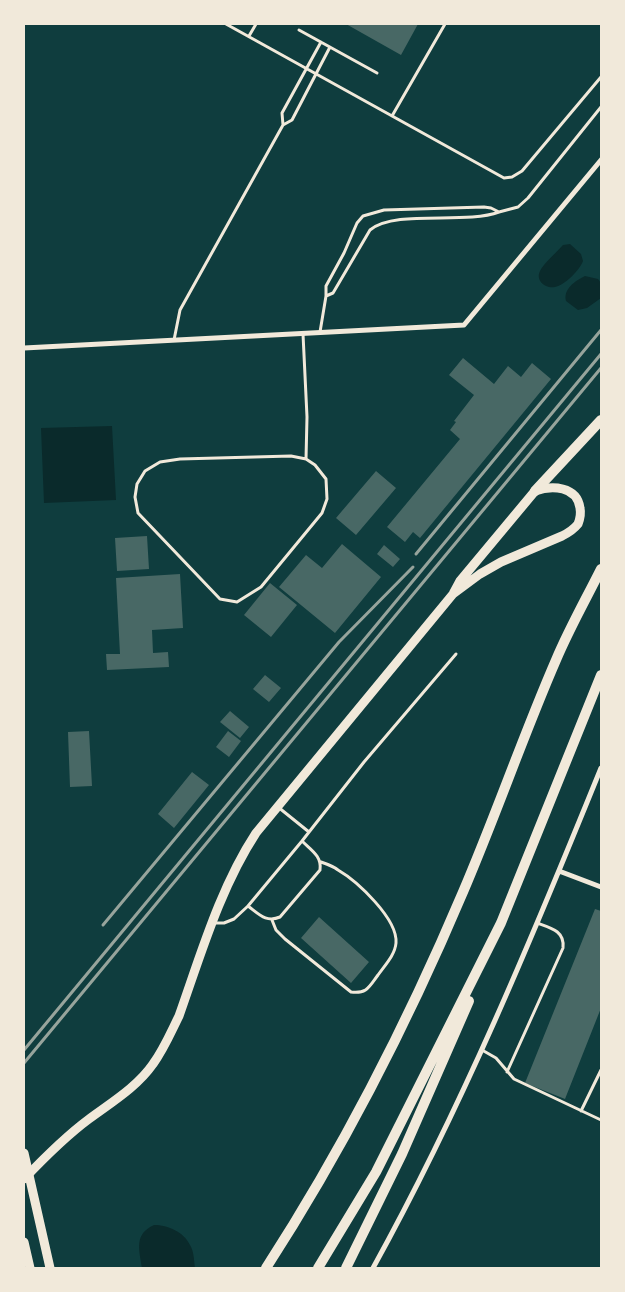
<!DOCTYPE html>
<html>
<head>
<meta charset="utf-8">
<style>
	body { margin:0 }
	#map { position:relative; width:625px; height:1292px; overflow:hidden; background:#0f3d3e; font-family:"Fira Sans",sans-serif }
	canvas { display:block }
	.frame { position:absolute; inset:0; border:25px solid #f1e9da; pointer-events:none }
</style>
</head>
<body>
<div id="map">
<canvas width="625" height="1292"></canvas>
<div class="frame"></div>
</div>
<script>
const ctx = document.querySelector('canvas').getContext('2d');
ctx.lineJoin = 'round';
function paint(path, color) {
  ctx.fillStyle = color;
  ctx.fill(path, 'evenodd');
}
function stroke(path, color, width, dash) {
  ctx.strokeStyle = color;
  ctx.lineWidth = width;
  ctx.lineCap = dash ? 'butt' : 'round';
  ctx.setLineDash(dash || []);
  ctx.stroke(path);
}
const water = new Path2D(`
	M570,244L581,254L583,261C579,271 565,285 555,287C546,289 535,281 540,271C543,264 557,252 563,245Z
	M585,276L598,279L601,283V298L587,308L578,310L566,301C563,289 575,281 585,276Z
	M112,426L116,500L44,503L41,428Z
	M154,1225C168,1225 184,1232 190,1245C194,1251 194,1261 195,1268H142C139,1249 134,1234 154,1225Z`);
const building = new Path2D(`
	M346,24H418L401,55Z
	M463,358L494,384L508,366L521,377L532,363L551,379L420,538L413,532L405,542L387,527L460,439L450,430L456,422L454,421L474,395L449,375Z
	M376,471L396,488L356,535L336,518Z
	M147,536L149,569L117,571L115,538Z
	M342,544L381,577L335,633L279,587L306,555L322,568Z
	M384,545L400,559L393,567L377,554Z
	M180,574L183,628L152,630L153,653L168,652L169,667L107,670L106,654H120L116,578Z
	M270,583L297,605L271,637L244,615Z
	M265,675L281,688L269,702L253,689Z
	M230,711L249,727L240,738L220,722Z
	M89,731L92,786L70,787L68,732Z
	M228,731L241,741L229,757L216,747Z
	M192,772L209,785L174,828L158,814Z
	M595,909L601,911V1008L565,1099L525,1083Z
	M319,917L369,962L351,983L301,938Z`);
const service = new Path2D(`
	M226,24L504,178L512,177L522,171L601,77
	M299,30L377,73
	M249,36L256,24
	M392,116L445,24
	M283,125L292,120L330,47
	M499,212L518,207L528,198L601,107
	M320,332L326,296V286L344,253L357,223L363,216L384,210L484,207L491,208L499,212C465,225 396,209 370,230L333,293L326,296
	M303,334L307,417L306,459
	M174,340L180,310L283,125L282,113L321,42
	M291,456L306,459L315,465L326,479L327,499L322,513L261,587L237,602L220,599L138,513L135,497L137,484L145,471L160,462L180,459Z
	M278,807L309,832
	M248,906C259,914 266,923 280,917L320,870C322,856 311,850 302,841
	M272,920L276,930L285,939L351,992C367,994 369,987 378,975C385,965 395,955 396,943C398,919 357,881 338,870C333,866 327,864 321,862
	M214,923H224L234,919L248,906L302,841L364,762L456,654
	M482,1050L496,1058L514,1079L601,1120
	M507,1072L563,948C565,931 551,928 537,923
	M581,1111L601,1070`);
const minor = new Path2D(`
	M24,348L464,325L601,160
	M559,871L601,887
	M373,1268C462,1107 532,938 601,768`);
const secondary = new Path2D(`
	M24,1179C44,1158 66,1136 89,1119C112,1102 137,1087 153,1064C164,1049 171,1032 179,1016C201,954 220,888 256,833L453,594L460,581L535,491C552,485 577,486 580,508C581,513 580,519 578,524C574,529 568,533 562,536L501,562L480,574L453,594`);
const primary = new Path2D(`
	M24,1153L50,1268
	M24,1242L30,1268`);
const motorway = new Path2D(`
	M535,491L601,420
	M266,1268C343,1149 408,1022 463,892C496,815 523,736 556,660C569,629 586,599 601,569
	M318,1268L376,1172L501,923L601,675
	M346,1268L402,1154L469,1001`);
const rail = new Path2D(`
	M416,554L601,330
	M103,925L339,642L413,567
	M24,1050L601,354
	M24,1063L601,368`);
paint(water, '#0a2a2b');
paint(building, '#486865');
stroke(service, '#f1e9da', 3);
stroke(minor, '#f1e9da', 5);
stroke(secondary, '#f1e9da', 9);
stroke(primary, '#f1e9da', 9);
stroke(motorway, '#f1e9da', 10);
stroke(rail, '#97a49c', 3);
</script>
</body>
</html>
